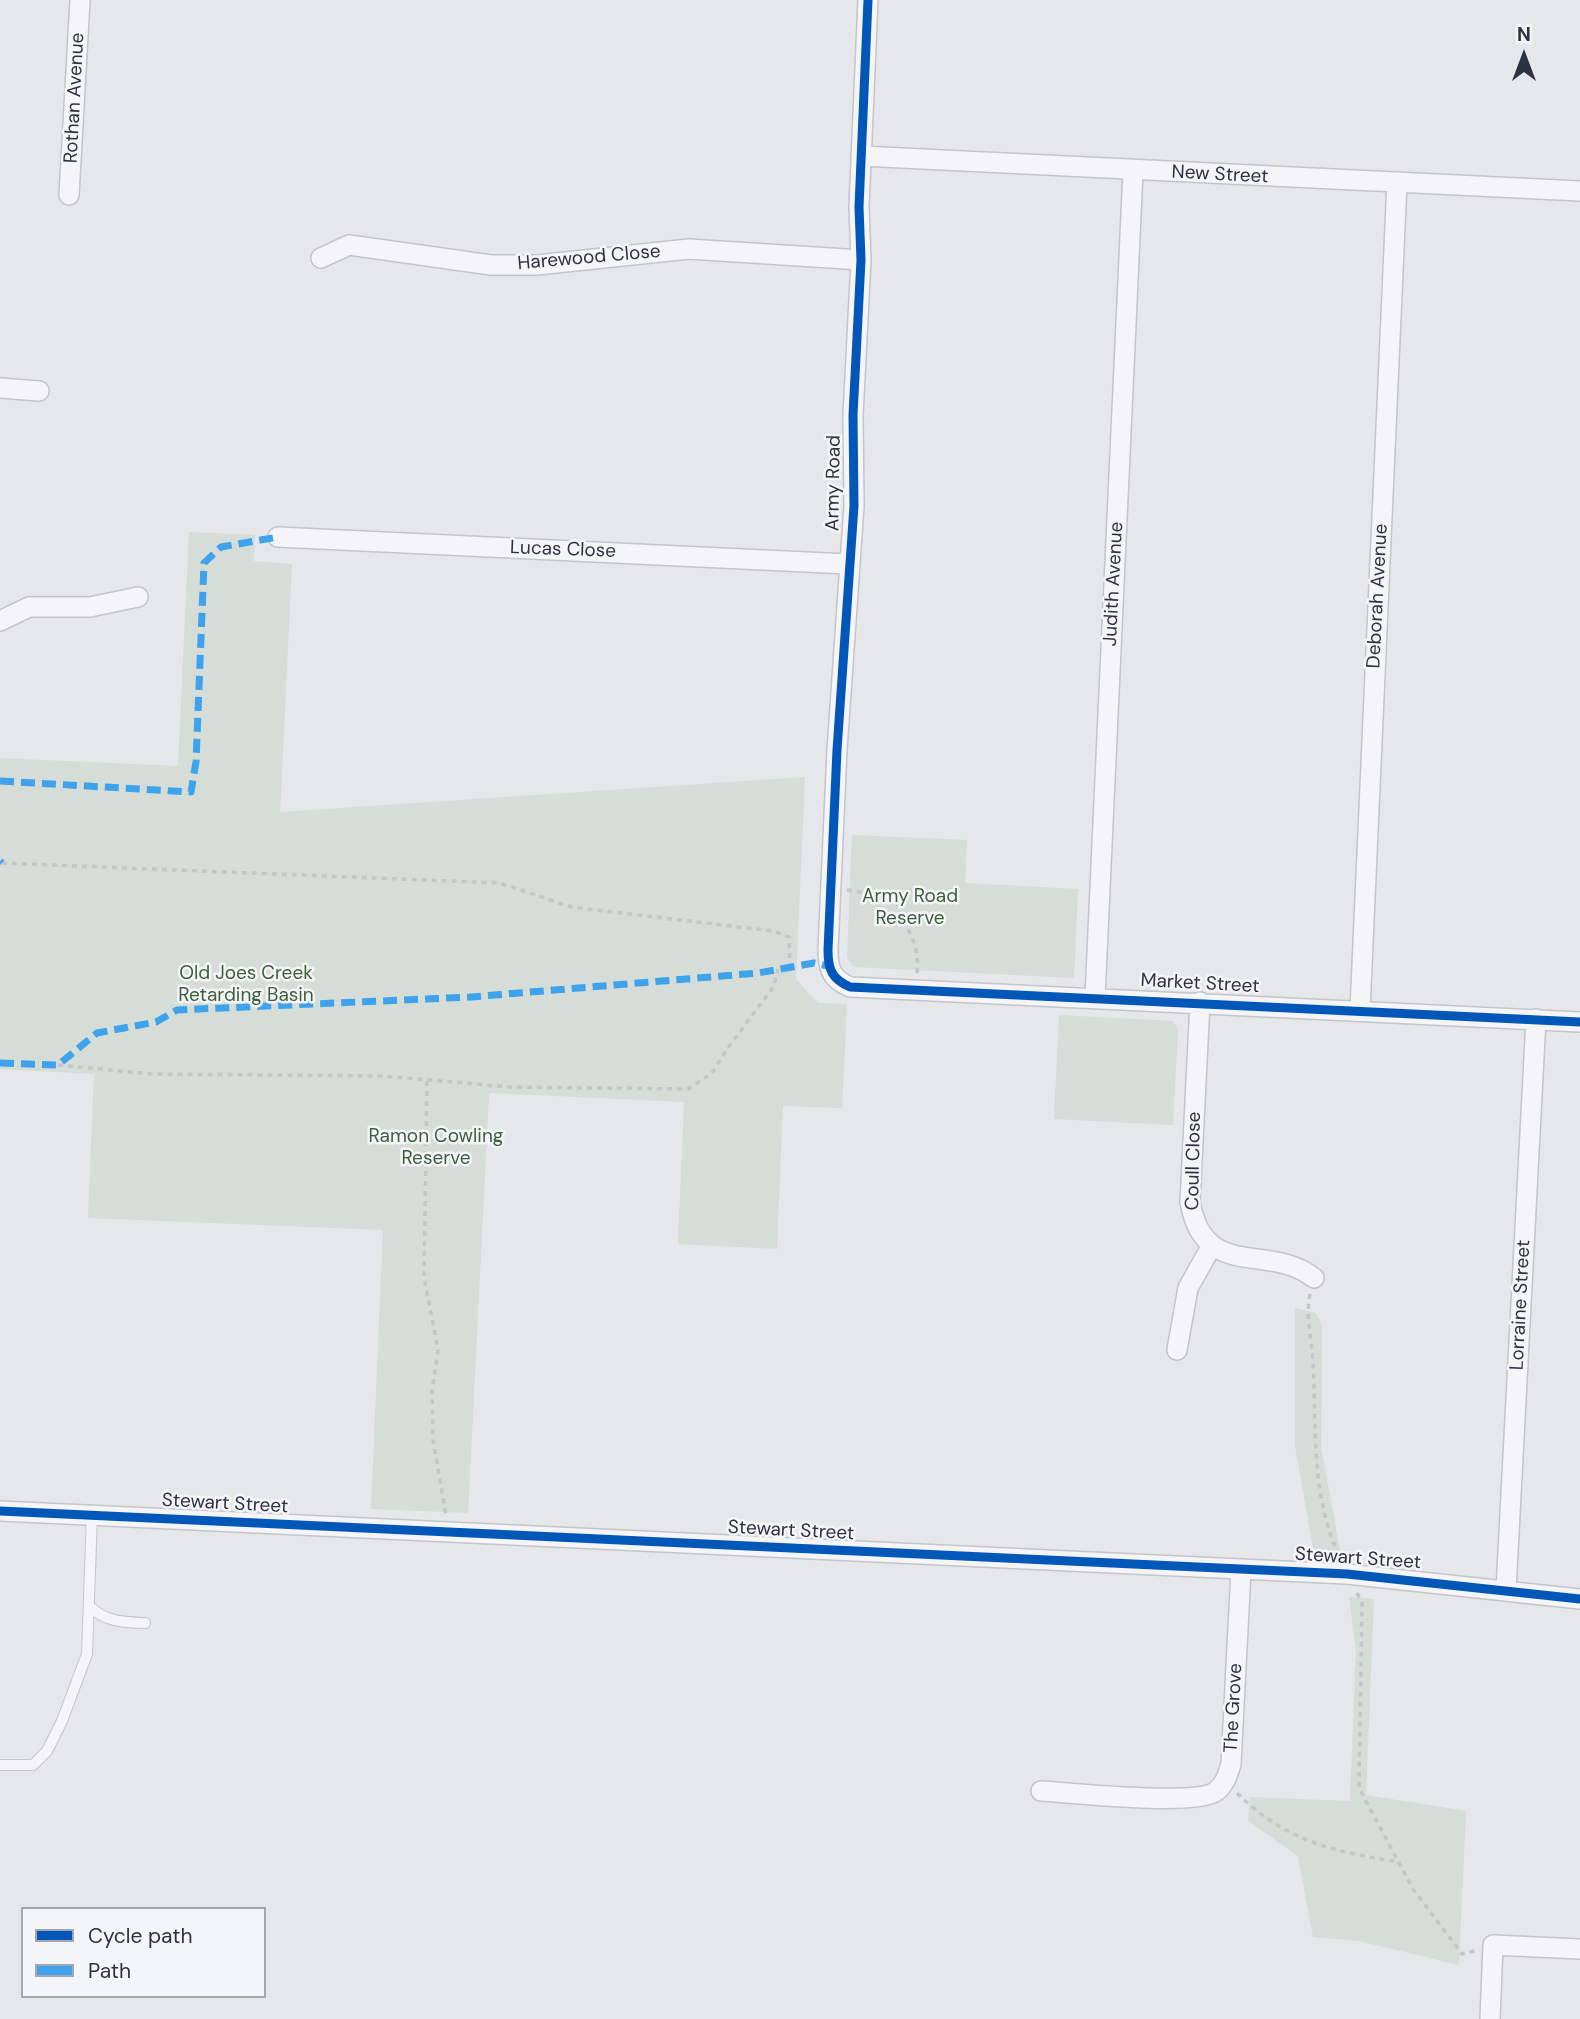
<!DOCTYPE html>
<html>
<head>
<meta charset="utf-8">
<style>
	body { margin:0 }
	#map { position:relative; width:1580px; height:2019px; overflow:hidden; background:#e5e7ea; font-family:"DM Sans",sans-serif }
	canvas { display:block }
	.legend { position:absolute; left:21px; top:1907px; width:245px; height:91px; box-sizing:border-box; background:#f4f5f8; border:2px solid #a4a7b0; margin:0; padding:9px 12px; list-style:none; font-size:21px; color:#2d3243 }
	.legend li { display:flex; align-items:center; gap:14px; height:35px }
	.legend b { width:35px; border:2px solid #a4a7b0 }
	.north { position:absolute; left:1489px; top:21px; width:70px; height:70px; -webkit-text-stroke:5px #f4f5f8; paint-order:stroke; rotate:0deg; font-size:19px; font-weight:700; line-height:28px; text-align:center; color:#2d3243 }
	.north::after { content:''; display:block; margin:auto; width:24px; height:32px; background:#2d3243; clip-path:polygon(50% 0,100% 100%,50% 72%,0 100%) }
</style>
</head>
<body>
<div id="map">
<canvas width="1580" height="2019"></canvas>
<ul class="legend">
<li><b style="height:9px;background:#0057b8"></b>Cycle path</li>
<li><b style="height:9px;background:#3ea3ec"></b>Path</li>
</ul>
<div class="north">N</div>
</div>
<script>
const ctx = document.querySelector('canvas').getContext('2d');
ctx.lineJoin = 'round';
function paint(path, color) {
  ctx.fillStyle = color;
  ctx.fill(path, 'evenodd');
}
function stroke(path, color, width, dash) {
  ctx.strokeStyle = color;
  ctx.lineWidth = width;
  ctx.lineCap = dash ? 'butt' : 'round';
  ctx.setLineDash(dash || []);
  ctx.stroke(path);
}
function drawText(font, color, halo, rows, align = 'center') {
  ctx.font = font + ' "DM Sans",sans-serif';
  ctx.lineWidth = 5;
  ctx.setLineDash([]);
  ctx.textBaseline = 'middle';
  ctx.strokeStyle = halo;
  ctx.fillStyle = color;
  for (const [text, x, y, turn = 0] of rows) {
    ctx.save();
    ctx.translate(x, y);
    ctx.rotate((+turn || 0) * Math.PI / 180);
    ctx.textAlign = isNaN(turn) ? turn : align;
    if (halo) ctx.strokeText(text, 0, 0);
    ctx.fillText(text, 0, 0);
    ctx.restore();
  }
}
const green = new Path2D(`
	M189,532L255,535L254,561L292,564L280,812L805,777L796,979L818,1003L847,1004L842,1108L783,1106L777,1249L678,1244L684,1102L489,1093L468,1513L371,1509L383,1230L88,1218L94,1074L0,1069V758L178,766Z
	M852,835L967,840L965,883L1078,889L1074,978L854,967L847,957Z
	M1059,1015L1173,1021L1178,1029L1173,1125L1054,1119Z
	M1295,1308L1316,1313L1322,1326L1321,1446L1341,1556L1314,1554L1295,1446Z
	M1349,1597L1374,1599L1366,1795L1466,1811L1459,1965L1359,1941L1313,1937L1298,1856L1248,1821L1250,1797L1350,1801L1356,1650Z`);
const path = new Path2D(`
	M2,863L500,883L571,907L773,931L789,937L790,967
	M847,890L874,894L925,889
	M895,892C900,926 921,937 917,973
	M58,1065L152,1074L382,1076L511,1087L688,1089L712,1073L727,1049L774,986L778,969
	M427,1081L424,1277L438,1350L432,1391L433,1440L446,1515
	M1310,1294C1305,1317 1312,1339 1313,1363C1317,1429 1310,1495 1340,1558
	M1357,1593L1362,1603L1359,1788L1413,1889L1462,1954L1477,1950
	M1237,1793C1285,1841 1334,1852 1400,1862`);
const lane = new Path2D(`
	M89,1606C106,1622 122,1622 145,1623
	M0,1765H33L47,1751L62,1721L87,1654L92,1515`);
const street = new Path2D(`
	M868,0L859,207L861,260L853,415L854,506L837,750L828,950C828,970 832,979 850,987L1580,1022
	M861,156L1580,191
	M69,195L80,0
	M321,258L349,245L491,265H537L689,249L861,260
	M0,388L39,391
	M278,537L848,564
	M0,621L29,607H90L138,597
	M1095,997L1133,171
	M1200,1002L1190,1202C1204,1282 1270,1242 1314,1278
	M1360,1010L1397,182
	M1177,1350L1188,1288L1211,1247
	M0,1511L1347,1574L1580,1599
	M1506,1590L1536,1019
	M1041,1791C1073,1793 1193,1806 1215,1792C1225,1785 1228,1774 1231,1764L1241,1570
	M1490,2019L1493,1945L1580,1949`);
const quiet = new Path2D(`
	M0,781L191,792L196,762L204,563L221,547L278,537
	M0,861L2,863
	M0,1063L58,1065L97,1033L156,1022L177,1010L471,997L758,973L814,963L828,966`);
const cycleway = new Path2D(`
	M868,0L859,207L861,260L853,415L854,506L837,750L828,950C828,970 832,979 850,987L1580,1022
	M0,1511L1347,1574L1580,1599`);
const streetNames = [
	["Rothan Avenue",75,98,-87],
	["New Street",1220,175,3],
	["Harewood Close",589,258,-5],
	["Army Road",834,483,-89],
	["Lucas Close",563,550,2],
	["Judith Avenue",1114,584,-87],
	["Deborah Avenue",1378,596,-87],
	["Market Street",1200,984,3],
	["Coull Close",1194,1161,-89],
	["Lorraine Street",1521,1305,-87],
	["Stewart Street",225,1504,3],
	["Stewart Street",791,1531,3],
	["Stewart Street",1358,1559,4],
	["The Grove",1234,1708,-87]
];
const parkNames = [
	["Army Road",910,897],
	["Reserve",910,919],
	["Old Joes Creek",246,974],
	["Retarding Basin",246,996],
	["Ramon Cowling",436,1137],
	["Reserve",436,1159]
];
paint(green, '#d5ddd6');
stroke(lane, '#c3c5c8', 12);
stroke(street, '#c3c5c8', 22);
stroke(path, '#c5c5ca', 3.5, [5, 5]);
stroke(lane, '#f5f5f7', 10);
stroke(street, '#f5f5f7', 19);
stroke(quiet, '#3ea3ec', 7, [14, 7]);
stroke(cycleway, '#0057b8', 9);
drawText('19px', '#2d3243', '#f4f5f8', streetNames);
drawText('19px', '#3d5e3b', '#f4f5f8', parkNames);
</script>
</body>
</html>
